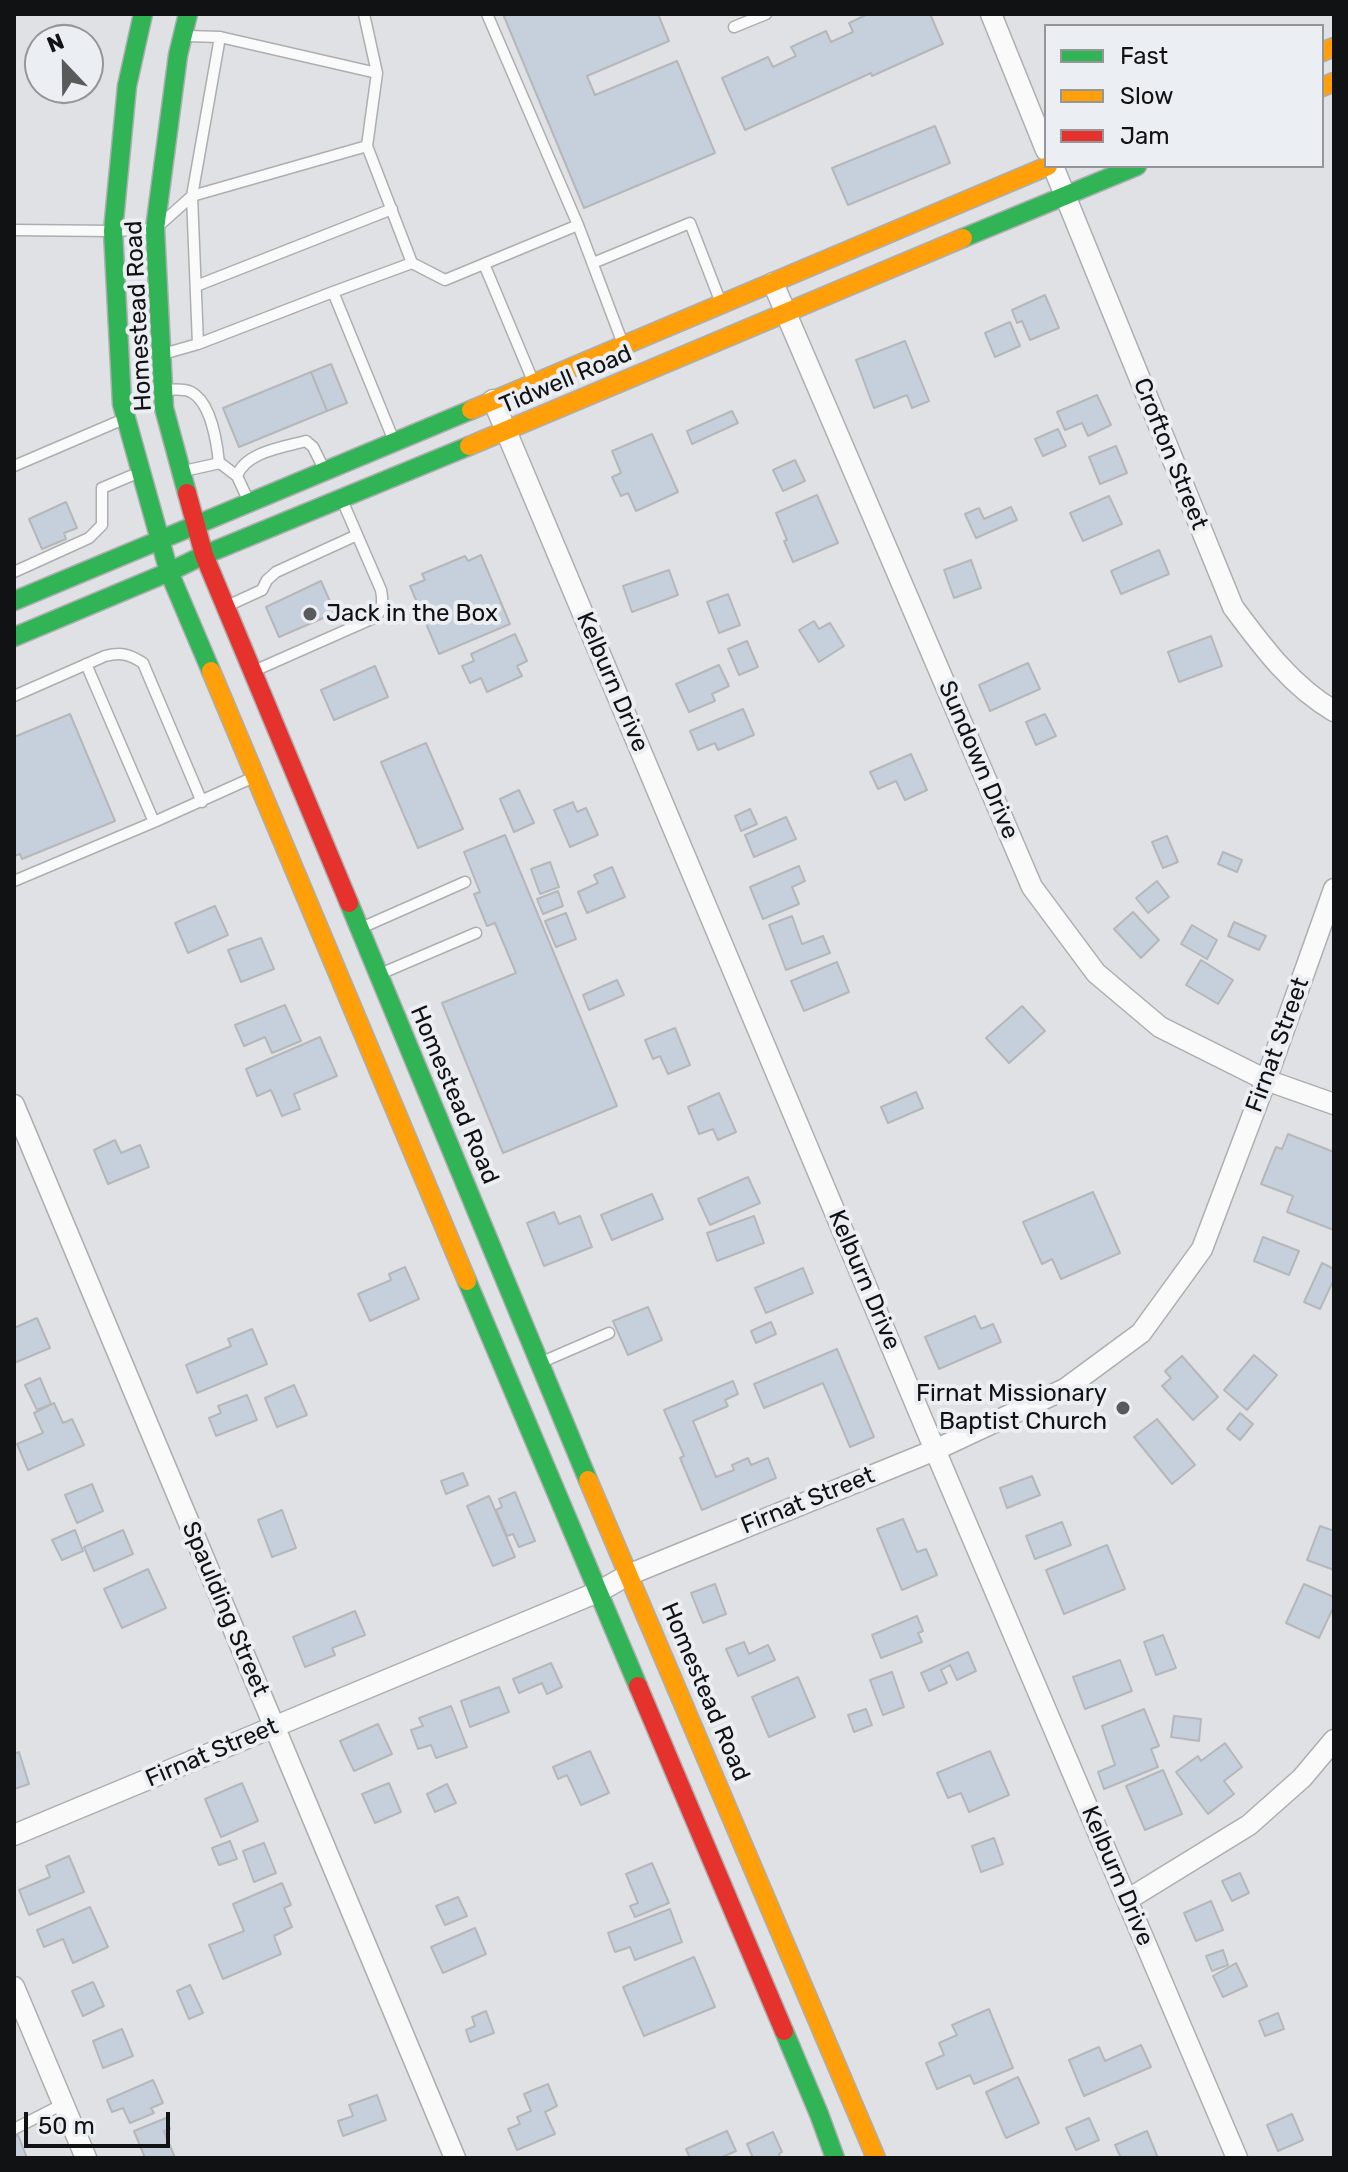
<!DOCTYPE html>
<html>
<head>
<meta charset="utf-8">
<style>
	body { margin:0 }
	#map { position:relative; width:1348px; height:2172px; overflow:hidden; background:#dfe1e4; font-family:Rubik,sans-serif }
	canvas { display:block }
	.frame { position:absolute; inset:0; border:16px solid #111213; pointer-events:none }
	.legend { position:absolute; left:1044px; top:24px; width:280px; height:144px; box-sizing:border-box; background:#ebeef2; border:2px solid #949699; margin:0; padding:10px 14px; list-style:none; font-size:24px; color:#111213 }
	.legend li { display:flex; align-items:center; gap:16px; height:40px }
	.legend b { width:40px; border:2px solid #949699 }
	.north { position:absolute; left:24px; top:24px; width:80px; height:80px; box-sizing:border-box; background:#ebeef2; border:2px solid #949699; border-radius:50%; rotate:338deg; font-size:22px; font-weight:700; line-height:32px; text-align:center; color:#111213 }
	.north::after { content:''; display:block; margin:auto; width:28px; height:36px; background:#595a5c; clip-path:polygon(50% 0,100% 100%,50% 72%,0 100%) }
	.scale { position:absolute; left:24px; top:2112px; width:146px; height:36px; box-sizing:border-box; border:4px solid #111213; border-top:0; padding-left:10px; font-size:24px; line-height:28px; white-space:nowrap; color:#111213; -webkit-text-stroke:6px #ebeef2; paint-order:stroke }
</style>
</head>
<body>
<div id="map">
<canvas width="1348" height="2172"></canvas>
<div class="frame"></div>
<ul class="legend">
<li><b style="height:10px;background:#30b455"></b>Fast</li>
<li><b style="height:10px;background:#ff9f0a"></b>Slow</li>
<li><b style="height:10px;background:#e5322d"></b>Jam</li>
</ul>
<div class="north">N</div>
<div class="scale">50 m</div>
</div>
<script>
const ctx = document.querySelector('canvas').getContext('2d');
ctx.lineJoin = 'round';
function paint(path, color) {
  ctx.fillStyle = color;
  ctx.fill(path, 'evenodd');
}
function stroke(path, color, width, dash) {
  ctx.strokeStyle = color;
  ctx.lineWidth = width;
  ctx.lineCap = dash ? 'butt' : 'round';
  ctx.setLineDash(dash || []);
  ctx.stroke(path);
}
function drawText(font, color, halo, rows, align = 'center') {
  ctx.font = font + ' Rubik,sans-serif';
  ctx.lineWidth = 8;
  ctx.setLineDash([]);
  ctx.textBaseline = 'middle';
  ctx.strokeStyle = halo;
  ctx.fillStyle = color;
  for (const [text, x, y, turn = 0] of rows) {
    ctx.save();
    ctx.translate(x, y);
    ctx.rotate((+turn || 0) * Math.PI / 180);
    ctx.textAlign = isNaN(turn) ? turn : align;
    if (halo) ctx.strokeText(text, 0, 0);
    ctx.fillText(text, 0, 0);
    ctx.restore();
  }
}
const building = new Path2D(`
	M503,14H658L669,41L587,76L595,95L677,61L715,153L584,208Z
	M868,14H930L943,44L872,76L871,73L745,130L722,78L768,57L773,67L796,56L791,47L826,31L831,42L853,32L849,23Z
	M935,126L950,163L848,205L832,168Z
	M1045,295L1059,328L1030,340L1022,321L1017,323L1012,310Z
	M1010,322L1020,346L995,357L985,333Z
	M905,341L929,401L912,408L907,395L874,408L856,360Z
	M331,364L347,403L327,411L311,372Z
	M311,372L327,411L239,447L223,408Z
	M1097,395L1111,425L1088,436L1082,423L1065,430L1057,412Z
	M732,411L738,423L692,444L687,431Z
	M1058,429L1066,446L1043,456L1035,439Z
	M652,434L678,492L636,511L628,493L621,496L612,477L621,473L612,451Z
	M1116,446L1127,473L1100,484L1089,457Z
	M795,460L805,481L783,491L773,470Z
	M817,495L838,543L793,562L784,541L787,540L776,513Z
	M1109,496L1122,524L1083,541L1070,513Z
	M66,502L77,528L64,533L66,539L42,549L29,519Z
	M1011,507L1017,520L976,538L965,514L979,508L984,519Z
	M1159,550L1169,574L1121,594L1111,571Z
	M481,555L510,624L439,654L410,586L425,580L422,574L465,556L468,561Z
	M971,560L981,588L954,598L944,570Z
	M669,570L678,595L632,612L623,586Z
	M321,581L335,613L279,637L266,607Z
	M728,594L740,625L719,633L707,602Z
	M814,621L819,629L830,623L844,646L819,662L799,630Z
	M515,634L527,661L517,666L522,676L487,692L481,678L470,683L462,666L474,661L471,654Z
	M1211,636L1222,666L1179,682L1168,652Z
	M747,641L758,667L739,675L728,649Z
	M1028,663L1040,689L990,711L979,685Z
	M719,665L729,686L712,694L715,701L689,712L676,684Z
	M375,666L388,697L334,720L321,690Z
	M743,709L754,735L718,750L715,743L698,750L690,731Z
	M70,714L115,821L22,859L20,854L14,856V737Z
	M1045,714L1056,736L1036,745L1026,722Z
	M426,743L463,829L418,848L381,762Z
	M911,754L927,790L905,800L896,781L878,789L870,772Z
	M519,790L534,823L514,832L500,799Z
	M573,802L577,812L586,808L598,835L570,847L554,810Z
	M750,809L757,824L741,831L735,816Z
	M786,817L796,839L754,857L745,835Z
	M505,835L617,1106L503,1153L442,1003L516,973L495,923L487,926L474,894L480,892L464,852Z
	M1167,836L1178,862L1163,868L1152,842Z
	M1223,852L1242,860L1237,872L1218,864Z
	M550,862L559,887L540,894L531,869Z
	M799,866L805,881L792,887L799,904L763,919L750,887Z
	M612,867L625,897L587,913L578,892L598,883L594,875Z
	M1157,881L1169,897L1148,913L1136,898Z
	M558,891L563,906L543,914L537,899Z
	M215,906L228,935L188,953L175,923Z
	M1133,912L1159,940L1141,958L1114,929Z
	M566,913L576,939L556,947L545,921Z
	M792,916L802,944L823,936L830,953L786,970L769,925Z
	M1234,922L1266,936L1259,950L1228,936Z
	M1192,925L1217,940L1207,959L1181,944Z
	M261,938L274,969L241,982L228,950Z
	M1201,960L1233,980L1218,1004L1186,985Z
	M837,962L849,992L804,1011L791,981Z
	M617,980L624,995L589,1010L583,995Z
	M285,1005L301,1041L272,1053L265,1037L244,1046L235,1025Z
	M1022,1006L1045,1031L1009,1063L986,1038Z
	M675,1028L690,1065L668,1074L660,1056L653,1059L645,1040Z
	M320,1037L337,1076L294,1094L300,1109L282,1116L271,1090L257,1096L246,1069Z
	M916,1092L923,1108L888,1123L881,1107Z
	M719,1093L736,1132L718,1140L713,1129L699,1134L688,1107Z
	M1288,1134L1334,1152V1230L1287,1212L1293,1196L1261,1184L1276,1147L1282,1149Z
	M115,1140L121,1153L140,1145L149,1167L108,1184L94,1150Z
	M748,1177L760,1203L710,1225L698,1199Z
	M1093,1192L1120,1253L1061,1279L1052,1259L1042,1264L1023,1222Z
	M652,1194L663,1219L612,1240L601,1215Z
	M554,1212L559,1224L580,1216L592,1247L544,1266L527,1223Z
	M754,1216L764,1243L717,1261L707,1233Z
	M1263,1237L1299,1251L1289,1275L1254,1261Z
	M1322,1263L1334,1269V1279L1320,1309L1304,1302Z
	M405,1267L419,1299L370,1321L358,1294L391,1280L389,1274Z
	M803,1268L813,1293L766,1313L755,1288Z
	M648,1307L662,1340L628,1355L613,1321Z
	M975,1316L981,1329L993,1324L1001,1342L939,1369L925,1337Z
	M37,1318L50,1348L14,1363V1328Z
	M771,1322L776,1334L756,1343L751,1331Z
	M252,1329L267,1364L197,1393L186,1365L231,1346L228,1339Z
	M837,1349L874,1437L850,1447L823,1383L764,1408L754,1384Z
	M1254,1355L1277,1375L1247,1410L1224,1390Z
	M1182,1356L1218,1397L1193,1420L1162,1386L1171,1378L1165,1371Z
	M40,1378L51,1404L37,1410L25,1385Z
	M733,1381L738,1394L725,1400L728,1406L693,1421L716,1477L734,1470L732,1465L748,1458L751,1465L768,1458L776,1478L702,1510L680,1458L684,1456L664,1410Z
	M294,1385L307,1415L277,1427L265,1398Z
	M247,1395L257,1420L216,1436L209,1418L221,1413L218,1406Z
	M54,1403L63,1423L72,1419L84,1445L28,1470L17,1444L43,1433L34,1413Z
	M1240,1413L1253,1424L1240,1440L1227,1429Z
	M1157,1419L1195,1465L1172,1484L1134,1437Z
	M463,1473L468,1485L446,1494L441,1481Z
	M1032,1476L1040,1495L1007,1508L1000,1488Z
	M92,1484L103,1511L77,1523L65,1495Z
	M515,1492L535,1541L519,1547L513,1534L507,1536L496,1510L502,1507L499,1499Z
	M489,1496L515,1557L493,1566L467,1506Z
	M282,1510L296,1548L272,1557L258,1520Z
	M903,1519L917,1552L926,1549L937,1575L902,1590L877,1529Z
	M1062,1522L1071,1545L1035,1559L1026,1536Z
	M1320,1526L1334,1531V1570L1307,1560Z
	M75,1530L83,1551L62,1560L52,1540Z
	M123,1530L133,1554L94,1571L84,1547Z
	M1107,1545L1125,1589L1064,1614L1046,1570Z
	M148,1569L166,1608L122,1628L104,1589Z
	M715,1584L726,1614L703,1623L691,1593Z
	M1304,1584L1334,1597V1606L1319,1638L1286,1623Z
	M355,1611L365,1635L332,1648L335,1655L305,1667L293,1637Z
	M917,1616L923,1631L918,1633L922,1642L881,1658L872,1635Z
	M1163,1635L1176,1668L1156,1675L1144,1642Z
	M744,1642L749,1654L768,1645L775,1660L738,1676L726,1649Z
	M968,1652L976,1671L957,1680L950,1665L941,1670L947,1683L929,1691L921,1673Z
	M1120,1660L1132,1691L1085,1709L1073,1677Z
	M551,1663L562,1687L547,1694L542,1683L519,1693L513,1679Z
	M892,1672L904,1707L883,1715L870,1680Z
	M798,1677L815,1717L769,1737L752,1697Z
	M499,1687L509,1712L470,1727L461,1701Z
	M451,1706L467,1747L436,1758L431,1745L418,1749L411,1730L423,1726L419,1718Z
	M866,1709L872,1725L854,1732L848,1715Z
	M1144,1709L1159,1746L1151,1749L1158,1767L1104,1789L1098,1772L1115,1765L1102,1726Z
	M1174,1716L1201,1719L1199,1741L1171,1737Z
	M378,1724L392,1754L354,1771L340,1741Z
	M1225,1743L1242,1767L1224,1781L1234,1794L1208,1814L1176,1772L1198,1756L1201,1761Z
	M590,1751L609,1793L581,1805L567,1775L558,1779L553,1767Z
	M990,1751L1009,1795L969,1812L961,1793L948,1798L937,1773Z
	M19,1752L29,1784L14,1789V1754Z
	M1163,1770L1182,1814L1145,1830L1126,1786Z
	M242,1783L258,1821L221,1837L205,1799Z
	M389,1783L401,1812L375,1823L362,1794Z
	M447,1784L456,1803L435,1812L427,1794Z
	M994,1838L1003,1864L981,1872L972,1846Z
	M230,1841L237,1859L219,1865L212,1848Z
	M264,1843L276,1873L254,1882L243,1851Z
	M69,1856L84,1892L29,1915L19,1890L50,1877L46,1866Z
	M652,1863L669,1903L635,1917L630,1906L638,1903L626,1874Z
	M1240,1873L1249,1893L1232,1901L1222,1881Z
	M282,1883L291,1905L284,1908L292,1927L274,1936L281,1954L223,1979L209,1945L244,1931L233,1904Z
	M458,1897L467,1916L445,1925L436,1906Z
	M1211,1901L1223,1930L1196,1941L1184,1913Z
	M90,1907L108,1947L73,1963L63,1939L44,1947L37,1930Z
	M670,1909L682,1942L635,1960L630,1947L615,1952L608,1933Z
	M475,1928L486,1954L443,1973L431,1947Z
	M1223,1950L1228,1965L1212,1971L1206,1956Z
	M694,1957L715,2007L644,2036L623,1987Z
	M1236,1963L1247,1986L1223,1997L1213,1976Z
	M93,1982L104,2006L83,2016L72,1991Z
	M190,1985L203,2013L189,2019L177,1991Z
	M989,2009L1013,2068L974,2084L970,2075L937,2089L926,2063L944,2055L939,2043L957,2035L952,2025Z
	M486,2011L494,2033L470,2042L466,2030L475,2026L472,2017Z
	M1278,2013L1284,2029L1265,2036L1259,2021Z
	M122,2029L133,2056L103,2068L93,2041Z
	M1141,2045L1151,2067L1084,2096L1069,2060L1099,2047L1105,2061Z
	M1018,2077L1039,2123L1006,2138L986,2092Z
	M153,2080L163,2103L151,2108L154,2113L130,2123L123,2108L112,2112L107,2100Z
	M548,2084L557,2106L545,2112L555,2134L517,2150L508,2129L520,2124L517,2117L531,2111L524,2094Z
	M377,2095L386,2120L343,2136L338,2121L353,2116L349,2105Z
	M1292,2114L1303,2140L1278,2151L1267,2125Z
	M166,2118L170,2129L164,2131L175,2158H145L134,2131Z
	M1089,2118L1099,2140L1076,2150L1066,2128Z
	M727,2131L736,2151L720,2158H690L686,2149Z
	M1147,2131L1158,2158H1121L1115,2145Z
	M773,2132L782,2152L779,2154L780,2158H753L747,2144Z
	M18,2135L27,2158H14V2137Z`);
const lane = new Path2D(`
	M364,14L377,73L367,146L412,263
	M487,14L578,225L623,344
	M734,27L766,14
	M220,37L377,73
	M14,230L113,231L155,229L192,196L220,37L187,36
	M593,263L690,223L721,303
	M484,264L533,381
	M196,286L392,209
	M333,292L412,263L445,280L578,225
	M198,344L333,292L394,441
	M163,354L198,344L192,196L367,146
	M164,390C172,390 183,388 191,392C211,402 217,443 219,463
	M14,466L124,419
	M184,471L220,463L237,476
	M249,502L237,476C245,452 284,447 306,441L313,447L324,469
	M14,572L89,538L102,525V488L140,472
	M227,606L262,590L267,580L276,572L357,535
	M86,664L154,822
	M254,671L376,617C383,608 383,601 381,590L342,500
	M14,696L105,656C121,652 129,654 143,663L202,802
	M14,881L154,822L254,777
	M361,928L465,882
	M380,974L476,933
	M542,1362L609,1333
	M14,2129L63,2104`);
const street = new Path2D(`
	M991,14L1046,150
	M1053,166L1233,607C1262,646 1291,686 1334,711
	M773,283L1032,887L1096,973L1160,1027L1266,1080L1334,1104
	M493,400L935,1450L1237,2158
	M14,1105L455,2158
	M14,1835L598,1592L628,1575L935,1450L1065,1389L1141,1333L1202,1249L1266,1080L1334,889
	M1127,1900L1249,1825L1302,1778L1334,1740
	M14,1987L86,2158`);
const fast = new Path2D(`
	M143,14L127,86L113,231L122,404L169,572L211,671
	M963,238L1137,166
	M187,493L164,408L155,229L178,55L188,14
	M14,601L471,410
	M14,637L169,572L204,555L469,446
	M349,903L588,1480
	M467,1281L638,1686
	M784,2031L819,2114L835,2158`);
const slow = new Path2D(`
	M1322,52L1334,47
	M1322,87L1334,82
	M471,410L1048,166
	M469,446L963,238
	M211,671L467,1281
	M588,1480L876,2158`);
const jam = new Path2D(`
	M187,493L204,555L349,903
	M638,1686L784,2031`);
const markers = [
	[310,614,8,"#595a5c"],
	[1123,1408,8,"#595a5c"]
];
const streetNames = [
	["Homestead Road",139,316,-93],
	["Tidwell Road",566,380,-23],
	["Crofton Street",1170,454,68],
	["Kelburn Drive",612,682,67],
	["Sundown Drive",978,760,67],
	["Firnat Street",1278,1045,-70],
	["Homestead Road",454,1095,67],
	["Kelburn Drive",864,1280,67],
	["Firnat Street",808,1501,-22],
	["Spaulding Street",225,1609,67],
	["Homestead Road",705,1692,67],
	["Firnat Street",212,1753,-23],
	["Kelburn Drive",1117,1876,67]
];
const poiNames = [
	["Jack in the Box",326,614],
	["Firnat Missionary",1107,1394,"right"],
	["Baptist Church",1107,1422,"right"]
];
paint(building, '#c6d0dc');
stroke(building, '#b5b7b9', 2);
stroke(lane, '#acaeb0', 13);
stroke(street, '#acaeb0', 23);
stroke(fast, '#acaeb0', 21);
stroke(slow, '#acaeb0', 21);
stroke(jam, '#acaeb0', 21);
stroke(lane, '#fafafb', 10);
stroke(street, '#fafafb', 20);
stroke(fast, '#30b455', 18);
stroke(slow, '#ff9f0a', 18);
stroke(jam, '#e5322d', 18);
for (const [x, y, r, color] of markers) {
  const dot = new Path2D();
  dot.arc(x, y, r, 0, 2 * Math.PI);
  ctx.fillStyle = color;
  ctx.fill(dot);
  stroke(dot, '#ebeef2', 3);
}
drawText('24px', '#111213', '#ebeef2', streetNames);
drawText('24px', '#111213', '#ebeef2', poiNames, 'left');
</script>
</body>
</html>
